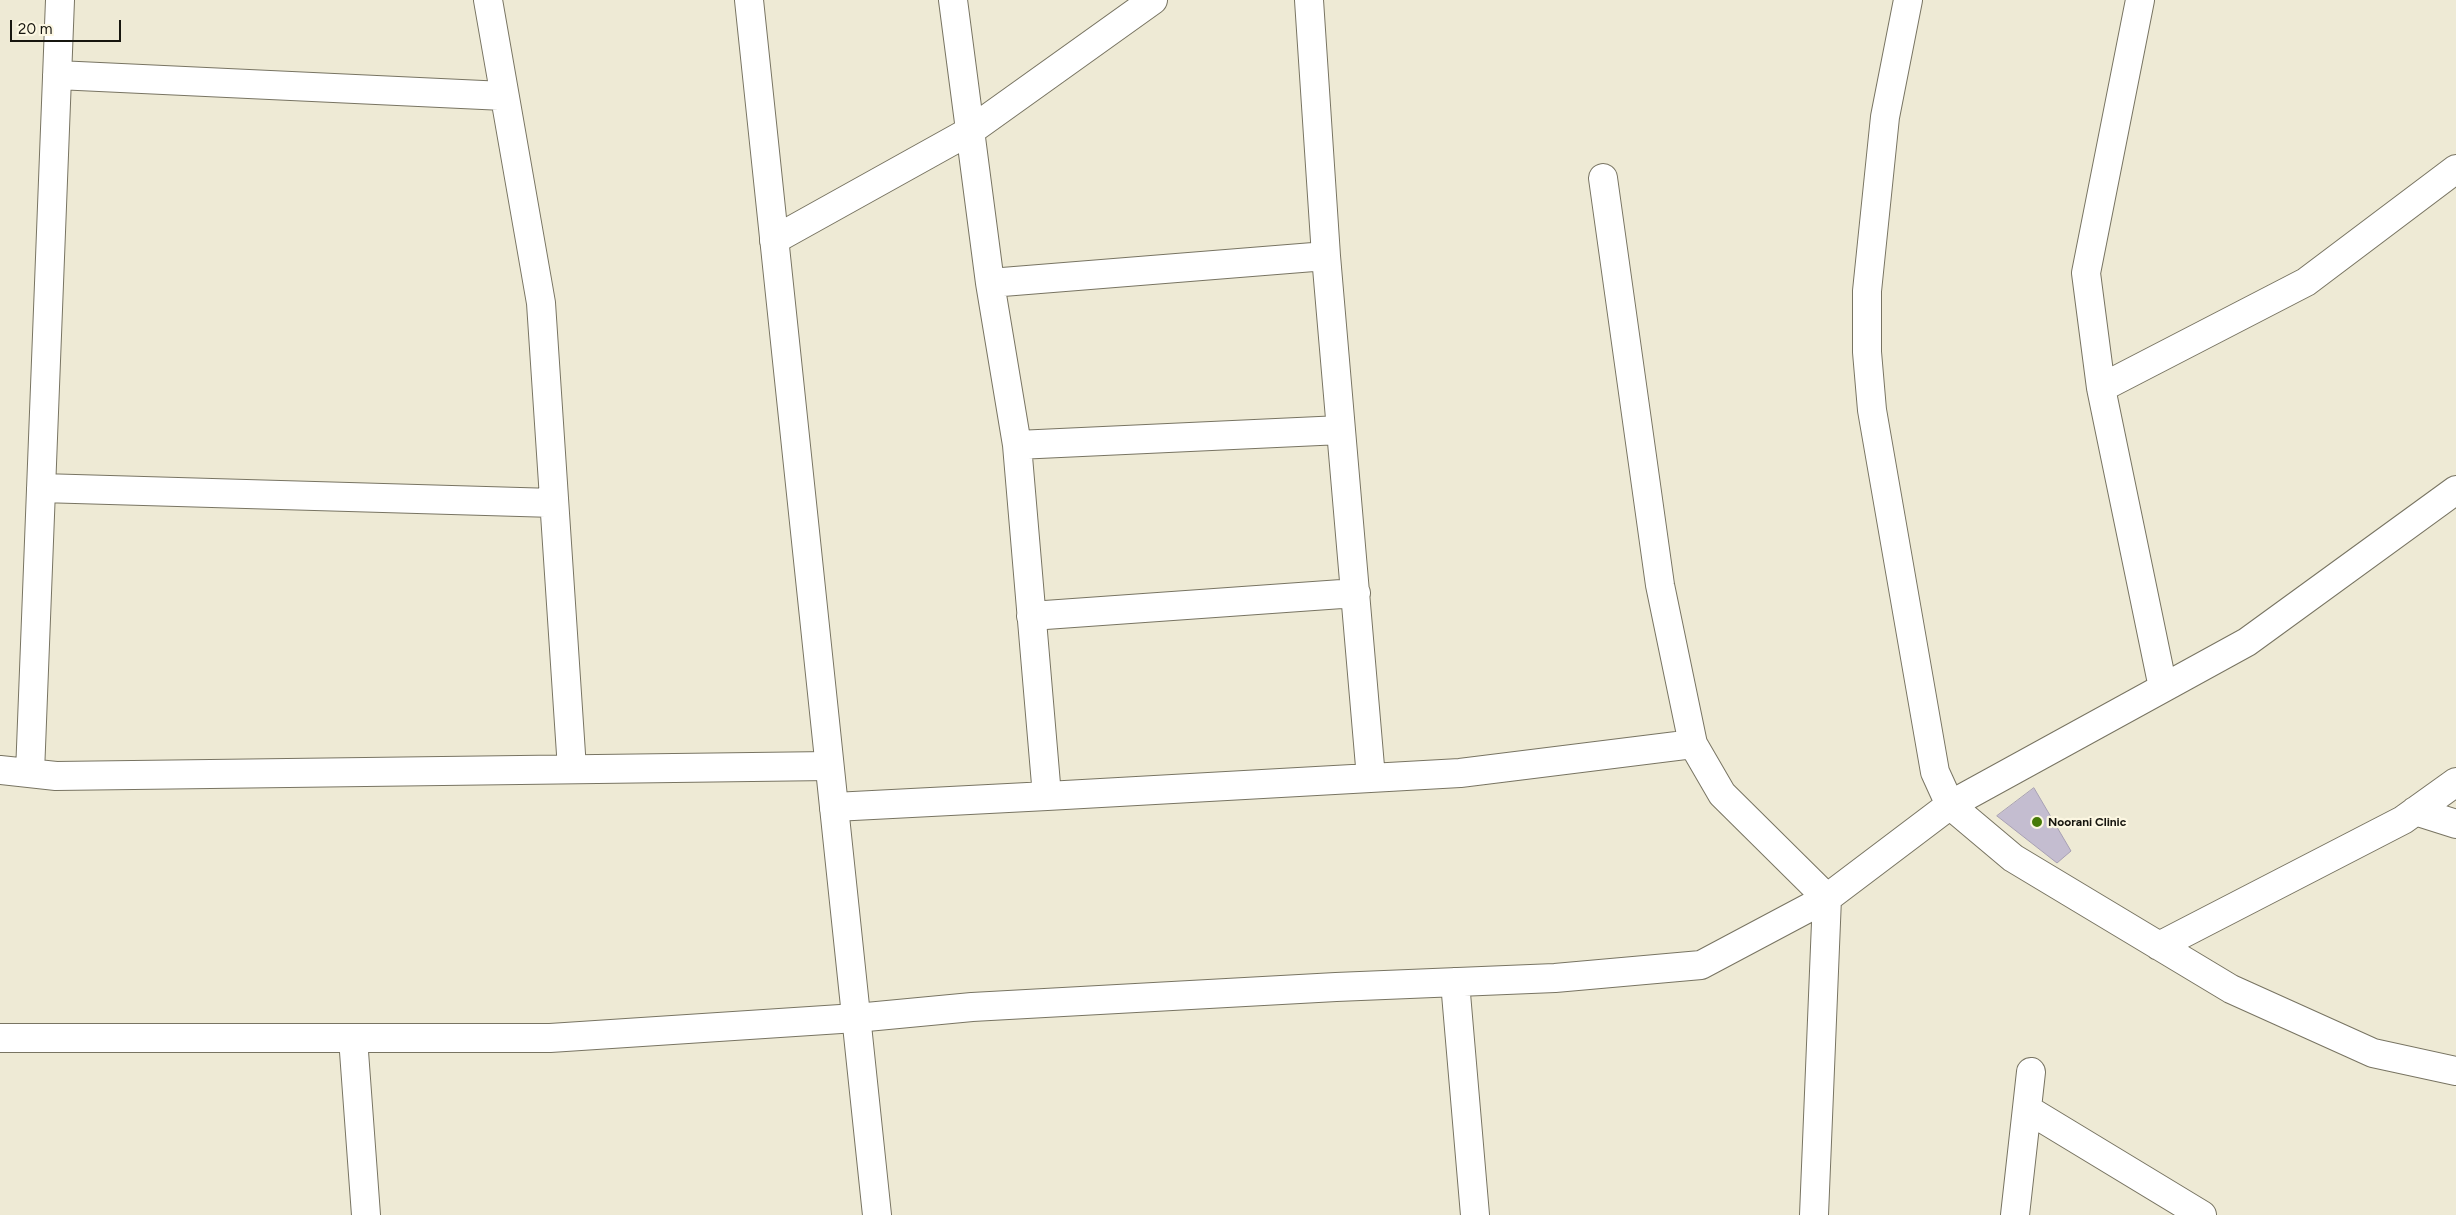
<!DOCTYPE html>
<html>
<head>
<meta charset="utf-8">
<style>
	body { margin:0 }
	#map { position:relative; width:2456px; height:1215px; overflow:hidden; background:#eeead5; font-family:Figtree,sans-serif }
	canvas { display:block }
	.scale { position:absolute; left:10px; top:20px; width:111px; height:22px; box-sizing:border-box; border:2px solid #17160f; border-top:0; padding-left:6px; font-size:15px; line-height:18px; white-space:nowrap; color:#17160f; -webkit-text-stroke:4px #fcf7e2; paint-order:stroke }
</style>
</head>
<body>
<div id="map">
<canvas width="2456" height="1215"></canvas>
<div class="scale">20 m</div>
</div>
<script>
const ctx = document.querySelector('canvas').getContext('2d');
ctx.lineJoin = 'round';
function paint(path, color) {
  ctx.fillStyle = color;
  ctx.fill(path, 'evenodd');
}
function stroke(path, color, width, dash) {
  ctx.strokeStyle = color;
  ctx.lineWidth = width;
  ctx.lineCap = dash ? 'butt' : 'round';
  ctx.setLineDash(dash || []);
  ctx.stroke(path);
}
function drawText(font, color, halo, rows, align = 'center') {
  ctx.font = font + ' Figtree,sans-serif';
  ctx.lineWidth = 4.5;
  ctx.setLineDash([]);
  ctx.textBaseline = 'middle';
  ctx.strokeStyle = halo;
  ctx.fillStyle = color;
  for (const [text, x, y, turn = 0] of rows) {
    ctx.save();
    ctx.translate(x, y);
    ctx.rotate((+turn || 0) * Math.PI / 180);
    ctx.textAlign = isNaN(turn) ? turn : align;
    if (halo) ctx.strokeText(text, 0, 0);
    ctx.fillText(text, 0, 0);
    ctx.restore();
  }
}
const building = new Path2D(`
	M2034,788L2071,851L2057,863L1997,816Z`);
const minor = new Path2D(`
	M488,0L541,303L572,769
	M953,0L990,283
	M1908,0L1885,117L1867,291V352L1872,410L1935,772L1950,805L2013,858L2231,989L2373,1053L2456,1071
	M2140,0L2086,273L2101,388L2163,688
	M57,75L504,96
	M1603,178L1660,585L1693,744L1722,794L1827,898L1814,1215
	M774,240L970,131L1153,0
	M1326,256L1371,778
	M2101,388L2306,282L2456,169
	M1017,445L1341,430
	M41,488L554,503
	M1031,616L1356,593
	M0,770L56,776L829,766
	M30,773L60,0
	M1047,796L1460,773L1693,744
	M834,807L1047,796L1017,445L990,283L1326,256L1309,0
	M2415,811L2456,824
	M2159,946L2403,820L2456,782
	M1455,982L1475,1215
	M0,1038H550L856,1018L972,1007L1336,987L1555,978L1701,965L1827,898L1950,805L2247,642L2456,490
	M353,1038L366,1215
	M2027,1109L2202,1215
	M2015,1215L2031,1072`);
const tertiary = new Path2D(`
	M749,0L877,1215`);
const markers = [
	[2037,822,6,"#467a07"]
];
const poiNames = [
	["Noorani Clinic",2048,822]
];
paint(building, '#c4bdd0');
stroke(building, '#a7a0b3', 1);
stroke(minor, '#787462', 30);
stroke(tertiary, '#787462', 30);
stroke(minor, '#fff', 28);
stroke(tertiary, '#fff', 28);
for (const [x, y, r, color] of markers) {
  const dot = new Path2D();
  dot.arc(x, y, r, 0, 2 * Math.PI);
  ctx.fillStyle = color;
  ctx.fill(dot);
  stroke(dot, '#fcf7e2', 2);
}
drawText('bold 12px', '#17160f', '#fcf7e2', poiNames, 'left');
</script>
</body>
</html>
